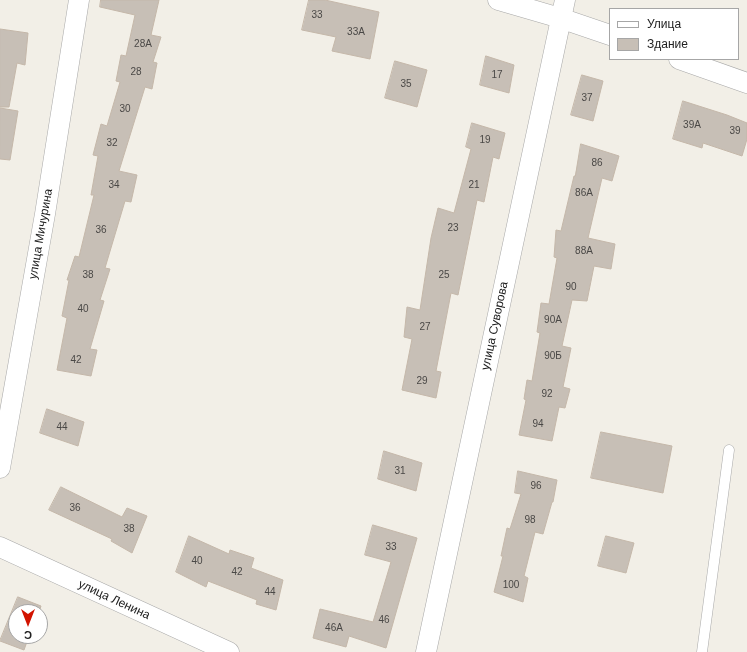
<!DOCTYPE html>
<html>
<head>
<meta charset="utf-8">
<style>
	body { margin:0 }
	#map { position:relative; width:747px; height:652px; overflow:hidden; background:#f2efe7; font-family:Helvetica,sans-serif }
	canvas { display:block }
	.legend { position:absolute; left:609px; top:8px; width:130px; height:52px; box-sizing:border-box; background:#fff; border:1px solid #a6a6a6; margin:0; padding:5px 7px; list-style:none; font-size:12px; color:#212121 }
	.legend li { display:flex; align-items:center; gap:8px; height:20px }
	.legend b { width:20px; border:1px solid #a6a6a6 }
	.north { position:absolute; left:8px; top:604px; width:40px; height:40px; box-sizing:border-box; background:#fff; border:1px solid #a6a6a6; border-radius:50%; rotate:180deg; font-size:11px; font-weight:700; line-height:16px; text-align:center; color:#212121 }
	.north::after { content:''; display:block; margin:auto; width:14px; height:18px; background:#d21300; clip-path:polygon(50% 0,100% 100%,50% 72%,0 100%) }
</style>
</head>
<body>
<div id="map">
<canvas width="747" height="652"></canvas>
<ul class="legend">
<li><b style="height:5px;background:#fff"></b>Улица</li>
<li><b style="height:11px;background:#c7bfb6"></b>Здание</li>
</ul>
<div class="north">С</div>
</div>
<script>
const ctx = document.querySelector('canvas').getContext('2d');
ctx.lineJoin = 'round';
function paint(path, color) {
  ctx.fillStyle = color;
  ctx.fill(path, 'evenodd');
}
function stroke(path, color, width, dash) {
  ctx.strokeStyle = color;
  ctx.lineWidth = width;
  ctx.lineCap = dash ? 'butt' : 'round';
  ctx.setLineDash(dash || []);
  ctx.stroke(path);
}
function drawText(font, color, halo, rows, align = 'center') {
  ctx.font = font + ' Helvetica,sans-serif';
  ctx.lineWidth = 3;
  ctx.setLineDash([]);
  ctx.textBaseline = 'middle';
  ctx.strokeStyle = halo;
  ctx.fillStyle = color;
  for (const [text, x, y, turn = 0] of rows) {
    ctx.save();
    ctx.translate(x, y);
    ctx.rotate((+turn || 0) * Math.PI / 180);
    ctx.textAlign = isNaN(turn) ? turn : align;
    if (halo) ctx.strokeText(text, 0, 0);
    ctx.fillText(text, 0, 0);
    ctx.restore();
  }
}
const building = new Path2D(`
	M101,0H159L151,35L161,37L153,62L157,63L152,89L145,87L119,171L137,175L131,202L125,201L105,268L110,269L100,300L104,301L90,349L97,350L91,376L57,370L67,318L62,316L69,280H67L75,256L79,257L94,195H91L98,156L93,155L101,124L107,126L120,82L116,81L121,55L126,56L135,15L100,7Z
	M309,0H325L379,12L370,59L332,51L336,37L302,30Z
	M0,29L28,33L25,65L17,63L9,107H0Z
	M486,56L514,65L509,93L480,85Z
	M395,61L427,70L417,107L385,98Z
	M582,75L603,81L593,121L571,115Z
	M683,101L727,115L747,123V139L742,156L703,143L702,148L673,139Z
	M0,108L18,111L10,160L0,159Z
	M472,123L505,133L499,159L493,157L484,202L477,200L458,295L451,293L436,371L441,372L436,398L402,390L412,339L404,337L407,307L420,310L431,238L438,208L454,213L471,149L466,147Z
	M581,144L619,156L612,181L602,178L588,238L615,244L611,269L594,266L587,301L572,300L562,346L571,348L563,387L570,389L565,408L559,407L552,441L519,435L526,400L524,399L527,380L532,381L540,333L537,332L541,303L549,304L557,258L554,257L556,230L561,231L574,176H575Z
	M47,409L84,422L78,446L40,433Z
	M601,432L672,446L663,493L591,478Z
	M384,451L422,463L416,491L378,479Z
	M518,471L557,480L553,502H552L543,534L535,532L524,576L528,578L523,602L494,592L503,556H501L507,528L510,529L521,494L515,493Z
	M61,487L122,517L127,508L147,516L132,553L111,541L112,539L49,510Z
	M373,525L417,538L386,648L349,636L346,647L313,638L320,609L373,622L391,562L365,555Z
	M189,536L229,554L230,550L254,558L251,568L283,580L276,610L256,604L257,600L208,581L206,587L176,572Z
	M606,536L634,543L626,573L598,566Z
	M18,597L41,606L39,612H16V636H29L24,650L0,641Z`);
const lane = new Path2D(`
	M702,652L729,450`);
const street = new Path2D(`
	M498,0L560,18L610,35
	M679,59L747,83
	M0,468L45,214L79,0
	M0,547L229,652
	M426,652L565,0`);
const numberNames = [
	["33",317,15],
	["33А",356,32],
	["28А",143,44],
	["28",136,72],
	["17",497,75],
	["35",406,84],
	["37",587,98],
	["30",125,109],
	["39А",692,125],
	["39",735,131],
	["19",485,140],
	["32",112,143],
	["86",597,163],
	["34",114,185],
	["21",474,185],
	["86А",584,193],
	["23",453,228],
	["36",101,230],
	["88А",584,251],
	["38",88,275],
	["25",444,275],
	["90",571,287],
	["40",83,309],
	["90А",553,320],
	["27",425,327],
	["90Б",553,356],
	["42",76,360],
	["29",422,381],
	["92",547,394],
	["94",538,424],
	["44",62,427],
	["31",400,471],
	["96",536,486],
	["36",75,508],
	["98",530,520],
	["38",129,529],
	["33",391,547],
	["40",197,561],
	["42",237,572],
	["100",511,585],
	["44",270,592],
	["46",384,620],
	["46А",334,628]
];
const streetNames = [
	["улица Мичурина",41,234,-80],
	["улица Суворова",495,326,-78],
	["улица Ленина",114,600,25]
];
paint(building, '#c7bfb6');
stroke(building, '#c4b7a9', 1);
stroke(lane, '#a8a8a8', 11);
stroke(street, '#a8a8a8', 21);
stroke(lane, '#fff', 10);
stroke(street, '#fff', 20);
drawText('10px', '#4a4846', null, numberNames);
drawText('12px', '#212121', '#fff', streetNames);
</script>
</body>
</html>
